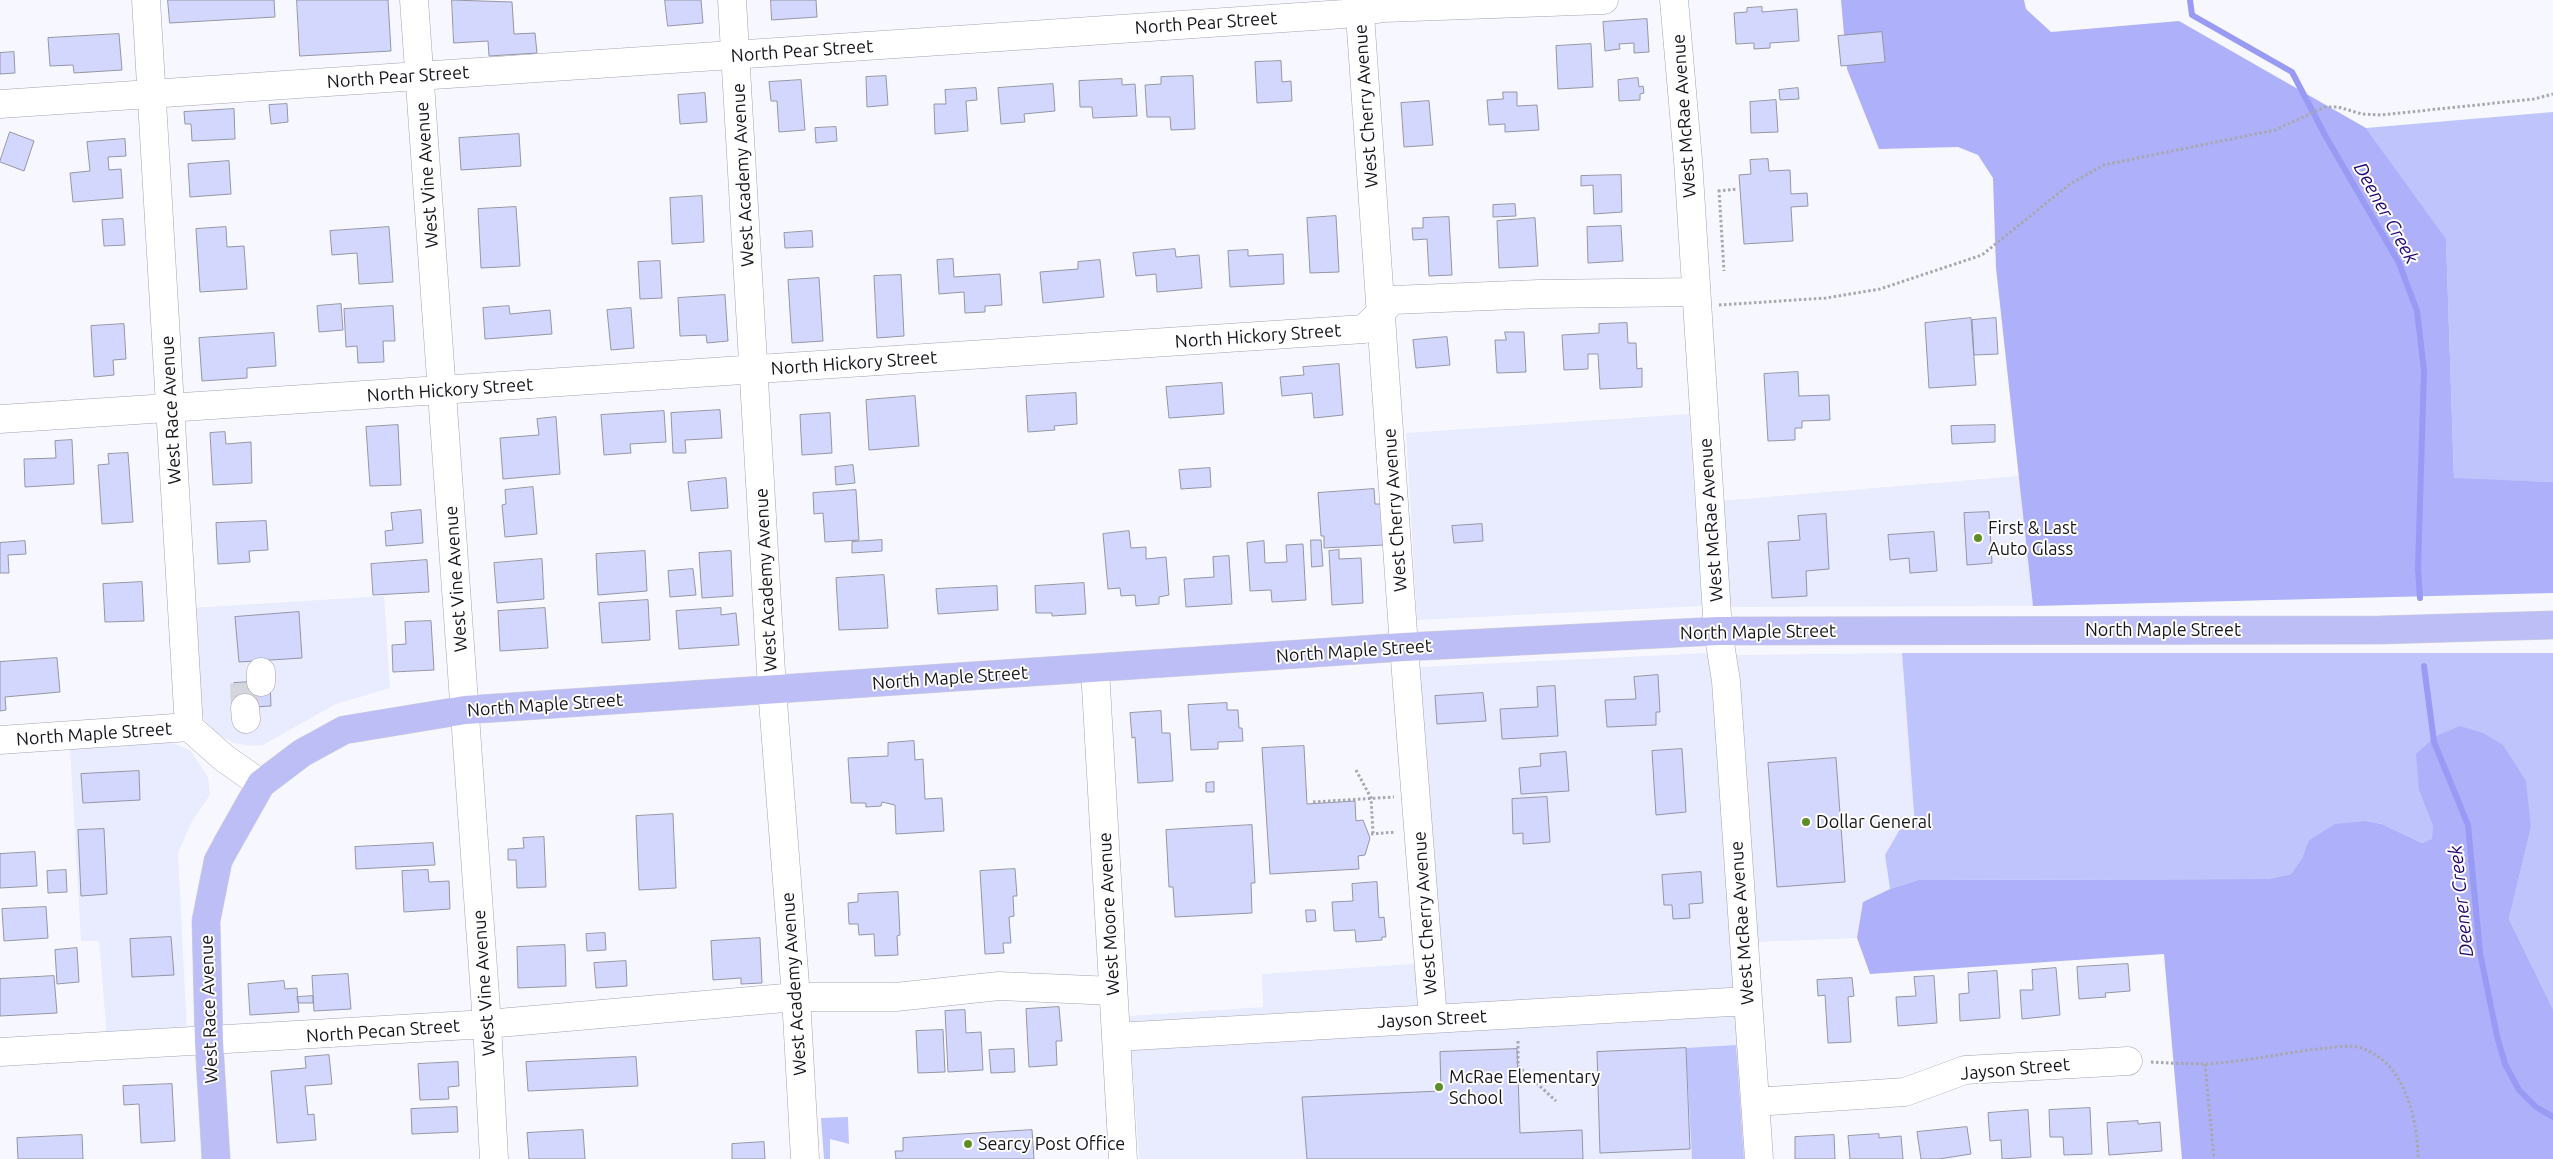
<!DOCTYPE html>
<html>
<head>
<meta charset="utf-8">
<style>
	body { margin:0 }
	canvas { display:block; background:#f7f8ff }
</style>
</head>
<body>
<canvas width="2553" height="1159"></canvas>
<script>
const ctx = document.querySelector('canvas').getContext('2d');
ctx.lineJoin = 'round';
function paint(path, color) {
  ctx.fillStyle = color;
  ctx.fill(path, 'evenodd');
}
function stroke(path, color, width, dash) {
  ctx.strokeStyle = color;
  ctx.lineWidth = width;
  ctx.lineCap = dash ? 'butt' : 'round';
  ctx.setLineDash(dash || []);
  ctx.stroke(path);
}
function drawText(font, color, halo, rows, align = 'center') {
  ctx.font = font + ' Ubuntu,sans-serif';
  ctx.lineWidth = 4;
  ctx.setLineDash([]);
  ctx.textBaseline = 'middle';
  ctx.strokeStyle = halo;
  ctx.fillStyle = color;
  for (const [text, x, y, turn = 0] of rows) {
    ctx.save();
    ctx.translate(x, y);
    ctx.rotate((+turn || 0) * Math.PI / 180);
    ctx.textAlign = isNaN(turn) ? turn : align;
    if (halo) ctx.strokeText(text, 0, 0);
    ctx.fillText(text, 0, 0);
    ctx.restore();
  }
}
const built = new Path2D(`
	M1689,414L1702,606L1417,620L1406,433Z
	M2019,476L2033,606L1725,607L1719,501Z
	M384,596L390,688L336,704L263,745L251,746L234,743L216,733L203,718L197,706L191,608Z
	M1709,653L1734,944L1748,1159H1139L1129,1016L1263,1007L1262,974L1443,962L1419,667Z
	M1902,653L1915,827L1900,829L1885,855L1890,889L1863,902L1857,938L1758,942L1733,655Z
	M158,741L175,744L190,750L208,777L210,795L191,823L178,853L187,1033L107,1037L99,941H81L70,747Z`);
const green = new Path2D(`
	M2553,112V482L2454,479L2446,240L2366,128Z
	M1902,653H2553V1009L2509,919L2531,828L2419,791L2433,827V839L2422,843L2382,824L2366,821L2308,841L2302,858L2291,874L2267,879L1918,880L1890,889L1885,855L1900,829L1915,827Z
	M1736,1045L1744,1159H1692L1686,1048Z
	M848,1117L849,1144L830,1139V1159H824L821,1118Z`);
const forest = new Path2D(`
	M1841,0H2024L2026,9L2051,32L2179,21L2366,128L2446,239L2454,478L2553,482V593L2033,606L1996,268L1993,178L1978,155L1958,147L1879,149L1847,69Z
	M2460,726L2483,733L2503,745L2526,781L2531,828L2509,919L2553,1009V1159H2182L2164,954L1870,974L1857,938L1863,902L1890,889L1918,880L2267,879L2291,874L2302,858L2308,841L2335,824L2366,821L2382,824L2422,843L2432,839L2433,827L2419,791L2416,754L2436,736Z`);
const stream = new Path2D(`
	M2190,0L2192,15L2292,72L2326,137L2399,263L2417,311L2424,370L2418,569L2420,598
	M2424,666L2434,742L2468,825L2480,953L2497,1036L2505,1064L2519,1090L2536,1107L2553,1117`);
const building = new Path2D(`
	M168,0H274L275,17L170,23Z
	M297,0H388L391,51L300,56Z
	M452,0L512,2L514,34L535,33L537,53L489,56L488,41L454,43Z
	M665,0H701L703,23L668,26Z
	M771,0H816L817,17L772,20Z
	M1762,7V12L1797,9L1799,41L1770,43V48L1754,49V43L1736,44L1734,13L1747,12V8Z
	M1647,19L1649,52L1634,53V43L1619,44L1620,49L1605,51L1603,22Z
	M1882,32L1885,62L1841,66L1838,36Z
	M119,34L122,70L74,73L73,65L50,66L48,38Z
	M1591,44L1593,87L1558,89L1556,46Z
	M14,52L15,73L0,74V53Z
	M1281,61L1282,82L1291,81L1292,101L1257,103L1255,62Z
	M886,76L888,105L867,107L866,77Z
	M1193,76L1195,129L1171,130L1170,117H1147L1145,85L1161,84V77Z
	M1638,78L1639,87L1643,86L1644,93L1640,94V100L1619,101L1618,80Z
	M1122,79V85L1135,84L1137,116L1093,118L1092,107H1080L1079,81Z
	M801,80L805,130L779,132L777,101H771L769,82Z
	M1053,84L1055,111L1024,114L1025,122L1001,124L998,88Z
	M976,88L977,100L966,101L968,131L935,134L934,104H946L945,90Z
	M1798,88L1799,99L1780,100L1779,90Z
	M1503,92H1517V106L1537,105L1539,130L1505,132V124L1489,125L1487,100L1503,99Z
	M705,93L707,122L680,124L678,95Z
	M1776,100L1778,132L1751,133L1750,102Z
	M1429,101L1433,145L1404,147L1401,103Z
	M287,104L288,122L271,124L269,105Z
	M234,109L235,139L192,141L191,124H185L184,112Z
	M836,127L837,141L816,143L815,128Z
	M10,132L34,141L24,171L0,162Z
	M519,134L521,166L461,170L459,138Z
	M125,139L126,156L108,157L109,170L121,169L123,198L73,202L70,173L90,171L87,142Z
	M1768,159L1769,171L1790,170L1791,194L1807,193L1808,206L1791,207L1793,241L1744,244L1739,175L1751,174L1750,160Z
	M229,161L231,194L190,197L188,164Z
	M1621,175L1622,212L1594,214L1593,185L1581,186V176Z
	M702,196L704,242L672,244L670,198Z
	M1515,204L1516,216L1493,217V205Z
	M516,207L520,266L481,268L478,209Z
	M1336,216L1339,272L1310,273L1307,218Z
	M1449,217L1452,275L1429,276L1427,239L1413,240L1412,228H1423V218Z
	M1535,218L1538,266L1499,268L1497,221Z
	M123,219L125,245L104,246L102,220Z
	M1621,226L1623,261L1588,263L1587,227Z
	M226,227L227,247L244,246L247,289L200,292L196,229Z
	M389,227L393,282L359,284L357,253L332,255L330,231Z
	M812,231L813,247L785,248L784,233Z
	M1175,249L1176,257L1199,255L1202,288L1157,292L1156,274L1136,276L1133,253Z
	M1248,250V256L1283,254L1284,284L1230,287L1228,251Z
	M953,259L954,277L1000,274L1002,305L985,306V312L965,313L964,292L939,294L937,260Z
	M1100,260L1104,297L1043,303L1040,272L1078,269V262Z
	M660,261L662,298L640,299L638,262Z
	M901,275L904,336L877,338L874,276Z
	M819,278L823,341L792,343L788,280Z
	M725,295L728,341L707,343L706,335L680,336L678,298Z
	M341,304L343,330L319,332L317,306Z
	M393,306L395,341H383L384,362L358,363L357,346L346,347L344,309Z
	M509,306L510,314L550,310L552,334L485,339L483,308Z
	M631,308L634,348L611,350L607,310Z
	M1971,318L1976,385L1929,388L1925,323Z
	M1996,318L1998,354L1974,355L1972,320Z
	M1627,323L1628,343H1636L1637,369L1642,368V387L1600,389L1598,354H1588V369L1564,370L1562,335L1599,333V324Z
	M124,324L126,359L113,360L114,375L94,377L91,326Z
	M1505,332H1524L1526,372L1497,373L1495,340H1506Z
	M274,333L276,366L247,368V378L202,381L199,338Z
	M1447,337L1450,365L1416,368L1413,340Z
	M1339,364L1343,415L1314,418L1312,393L1282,396L1280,377L1304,375L1303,367Z
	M1798,372L1799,396L1829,395L1830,420L1802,421V428H1795V440L1768,441L1764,374Z
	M1222,383L1224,414L1169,418L1166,387Z
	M1076,393L1077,424L1054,426L1055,430L1028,432L1026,396Z
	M915,396L919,446L869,450L866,400Z
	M720,410L722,438L685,440L686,453H673L671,413Z
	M664,411L666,442L630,444L631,453L604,455L601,415Z
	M830,413L832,453L802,455L800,415Z
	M556,417L560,474L503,479L500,438L539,435L537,419Z
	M398,425L401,485L370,486L366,427Z
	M1995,425V442L1952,444L1951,426Z
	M225,432L226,444L251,442L252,483L213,485L210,433Z
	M72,440L74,484L25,487L24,459L56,458L55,441Z
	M128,453L133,522L102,524L98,465L109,464L108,454Z
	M853,465L855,483L836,485L835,467Z
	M1210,468L1211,487L1181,489L1179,470Z
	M726,478L728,508L691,511L688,482Z
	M533,487L537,534L505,537L502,505L506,504L505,490Z
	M1374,489L1375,504H1381L1384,545L1324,548V536H1321L1318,493Z
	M856,490L859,540L825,542L823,513L814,514L813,493Z
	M421,510L423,543L386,546L385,531L393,530L391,513Z
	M1989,512L1992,563L1967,565L1964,513Z
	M1826,514L1829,569L1806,571L1807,596L1772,598L1768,542L1800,540L1798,516Z
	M266,521L268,550L249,551L250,562L218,564L216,523Z
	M1482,524L1483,541L1454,543L1452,526Z
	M1129,531L1131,548L1146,547V559L1166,557L1169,595L1159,597V604L1136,606L1135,595L1121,596L1120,588L1108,589L1103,534Z
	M1934,532L1937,571L1910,573L1909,558L1890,560L1888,535Z
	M882,540V551L852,553V542Z
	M1311,540H1321L1323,566L1312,567Z
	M25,541L26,554L8,555L9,573H0V543Z
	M1264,541L1265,563L1287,562L1286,545L1303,544L1306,600L1272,602L1271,590L1250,591L1247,543Z
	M1339,550V559L1361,558L1363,603L1332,605L1329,551Z
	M645,551L647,591L598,595L596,554Z
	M731,551L733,596L702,598L699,553Z
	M1229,556L1232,604L1186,607L1184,579L1214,577L1213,557Z
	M542,559L544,599L497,603L494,563Z
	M427,560L429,592L373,595L371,564Z
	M693,569L696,595L670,597L668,571Z
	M884,575L888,628L839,630L836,578Z
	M142,582L144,621L105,622L103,584Z
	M1084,583L1086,614L1052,616V613H1036L1035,586Z
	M997,586L998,610L938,614L936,589Z
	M648,600L650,640L602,643L599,603Z
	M545,608L548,648L500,651L498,611Z
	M721,608V615L736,613L739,645L679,649L676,611Z
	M299,612L302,658L239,662L235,617Z
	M431,621L434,670L393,672L392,645L406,644L405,622Z
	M57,658L60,692L5,697L6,710L0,711V662Z
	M1658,675L1660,712H1656V725L1607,727L1605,700L1636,699L1634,677Z
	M270,681L271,706L236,708L234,683Z
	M1555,686L1558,736L1502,739L1500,709L1538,707L1537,687Z
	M1483,693L1486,721L1437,724L1435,696Z
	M1227,703V710H1238L1239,728H1242L1243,741L1218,742V749L1191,750L1188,705Z
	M1161,711L1162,733H1170L1173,781L1138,783L1135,737L1132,738L1130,713Z
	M914,741L915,760L923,759L925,799L942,798L944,831L896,834L895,805L882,802L881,806L866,807V803H851L848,758L888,756V743Z
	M1304,746L1307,804L1355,801L1356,821L1363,820L1370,838L1365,855L1358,856L1359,869L1270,874L1262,748Z
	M1682,749L1686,812L1656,815L1652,751Z
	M1566,752L1569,791L1521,794L1519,768L1541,766L1540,754Z
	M1836,758L1845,882L1777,887L1768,763Z
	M139,771L140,800L83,803L81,774Z
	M1214,782V792H1206V783Z
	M1547,797L1550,842L1523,844V833L1513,834L1512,799Z
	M673,814L676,888L639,890L636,816Z
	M1252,825L1255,883H1251L1252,913L1175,917L1173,887H1169L1166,830Z
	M104,829L107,894L81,896L78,830Z
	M544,837L546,887L517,888L516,860H508V849L524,848L523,838Z
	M433,843L435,865L356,869L355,847Z
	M35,852L37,886L0,888V854Z
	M1015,869L1017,896H1013L1014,916L1009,917L1011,943H1003L1004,953L985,954L980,871Z
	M66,870L67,892L48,893L47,871Z
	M428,870L429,882L449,881L450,909L404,912L402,871Z
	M1701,872L1703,903L1689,904L1690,918L1673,919L1672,905H1664L1662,875Z
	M1377,882L1379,918L1384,917L1386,937H1382V940L1356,942L1355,930L1334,931L1332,902L1353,901L1352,884Z
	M898,892L900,935L897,936L898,955L875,956L874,934L859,935L858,924H849L848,903L858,902V894Z
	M46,907L48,938L4,941L2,909Z
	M1306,910H1315L1316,921L1307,922Z
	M605,933L606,950L587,951L586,934Z
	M171,937L174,975L132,977L130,939Z
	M760,938L762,983L741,984V978L713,980L711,941Z
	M565,945L566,986L518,988L517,947Z
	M77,948L79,982L57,984L55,950Z
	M626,961L627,986L596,988L594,963Z
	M2128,964L2130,991L2105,993L2106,997L2079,999L2077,967Z
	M2056,968L2060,1015L2022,1019L2020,990H2033L2032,970Z
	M1997,971L2000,1018L1960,1021L1959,994L1969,993L1968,973Z
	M348,974L351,1009L314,1011L312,976Z
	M54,976L57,1013L0,1016V979Z
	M1934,976L1937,1023L1898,1026L1896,997L1916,996L1914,977Z
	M1852,978L1854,996L1848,997L1851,1042L1828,1043L1825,995L1818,996L1817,980Z
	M284,981L285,989L297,988L299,1012L250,1015L248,984Z
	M313,996V1003H298L297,997Z
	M1059,1007L1062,1041H1056L1057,1065L1029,1067L1026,1009Z
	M965,1010L966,1033L981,1032L983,1070L948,1072L945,1011Z
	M943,1030L945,1072L918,1073L916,1031Z
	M1686,1048L1690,1149L1600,1153L1597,1052Z
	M1014,1049L1015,1072L991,1073L989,1050Z
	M1517,1049L1520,1133L1582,1130L1583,1159H1307L1302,1097L1441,1091L1440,1052Z
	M329,1055L332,1084L305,1086L308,1115L314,1114L316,1140L277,1143L271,1071L306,1068L305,1057Z
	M636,1057L638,1086L528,1091L526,1062Z
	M458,1062L459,1086L448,1087L449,1099L420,1100L418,1064Z
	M172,1084L175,1141L141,1143L139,1104L124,1105L123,1086Z
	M457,1107L458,1132L412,1134L411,1109Z
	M2090,1108L2092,1154L2064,1155L2063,1137H2050L2049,1110Z
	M2028,1110L2031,1157L2002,1159L2001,1140L1990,1141L1988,1113Z
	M2138,1121V1124L2160,1122L2162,1151L2109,1155L2107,1123Z
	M1967,1127L1971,1154L1939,1159H1921L1917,1132Z
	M583,1130L585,1159H529L527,1133Z
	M1032,1130L1034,1159H896L895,1151H903V1138Z
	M1879,1134V1138L1901,1136L1903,1159H1850L1848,1136Z
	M82,1135L83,1159H18L17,1138Z
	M1834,1135L1835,1159H1795V1137Z
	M764,1142L765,1159H732V1144Z`);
const minorTunnel = new Path2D(`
	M244,683L245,708`);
const path = new Path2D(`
	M1719,190L1724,271
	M1718,191L1737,189
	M1719,305L1826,298L1880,289L1982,255L2070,184L2104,165L2275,130L2325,107H2338L2362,114L2381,115L2534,99L2553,94
	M1356,770L1371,798L1373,833
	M1313,802L1394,797
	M1371,834L1396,832
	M1518,1041V1066L1556,1101
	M2151,1062C2169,1063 2187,1064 2205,1064C2245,1062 2286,1052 2326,1048C2338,1047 2352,1044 2364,1049C2405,1064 2418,1120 2418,1159
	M2205,1064L2214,1159`);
const minor = new Path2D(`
	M146,0L189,727L224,758L261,784
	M414,0L487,1024L494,1159
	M732,0L772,689L796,997L805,1159
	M1359,0L1404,647L1433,1019
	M1674,0L1688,160L1718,631L1726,681L1759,1159
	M0,104L1344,14L1384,8L1604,0
	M0,419L1364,329L1393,300L1539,294L1696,292
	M1095,669L1123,1159
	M261,672V682
	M245,708L246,719
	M0,740L189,727
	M1116,1037L1748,1001
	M0,1052L487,1024L796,997H896L999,986L1113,991
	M1755,1102L1905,1092L1965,1070L2128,1061`);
const major = new Path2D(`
	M216,1159L209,1042L206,921L218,861L226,846L261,784L302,753L344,730L465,710L1404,647L1718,631L2380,630L2553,625`);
const markers = [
	[1978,538,5,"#5d8f26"],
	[1806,822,5,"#5d8f26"],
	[1439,1087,5,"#5d8f26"],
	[968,1144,5,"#5d8f26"]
];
const streetNames = [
	["North Pear Street",1206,23,-4],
	["North Pear Street",802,51,-4],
	["North Pear Street",398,77,-4],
	["West Cherry Avenue",1366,106,-94],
	["West McRae Avenue",1684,116,-94],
	["West Vine Avenue",427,175,-94],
	["West Academy Avenue",743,175,-93],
	["North Hickory Street",1258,336,-4],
	["North Hickory Street",854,363,-4],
	["North Hickory Street",450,390,-4],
	["West Race Avenue",171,410,-93],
	["West Cherry Avenue",1395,510,-94],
	["West McRae Avenue",1711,520,-94],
	["West Vine Avenue",456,579,-94],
	["West Academy Avenue",766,580,-93],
	["North Maple Street",2163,630],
	["North Maple Street",1758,632,-1],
	["North Maple Street",1354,651,-4],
	["North Maple Street",950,678,-4],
	["North Maple Street",545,705,-4],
	["North Maple Street",94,734,-4],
	["West Cherry Avenue",1425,913,-94],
	["West Moore Avenue",1109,914,-93],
	["West McRae Avenue",1742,923,-94],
	["West Vine Avenue",484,983,-94],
	["West Academy Avenue",794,984,-94],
	["West Race Avenue",209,1009,-92],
	["Jayson Street",1432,1019,-3],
	["North Pecan Street",383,1031,-4],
	["Jayson Street",2015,1069,-5]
];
const poiNames = [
	["First & Last",1988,528],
	["Auto Glass",1988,549],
	["Dollar General",1816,822],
	["McRae Elementary",1449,1077],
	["School",1449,1098],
	["Searcy Post Office",978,1144]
];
const waterNames = [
	["Deener Creek",2386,213,61],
	["Deener Creek",2461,901,-96]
];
paint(built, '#e9ebff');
paint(green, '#c0c4fd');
paint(forest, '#aeb1f9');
stroke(stream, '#989af3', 6);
paint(building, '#d4d7fd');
stroke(building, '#9496a6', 1);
stroke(minorTunnel, '#d5d6dd', 28, [28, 14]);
stroke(minor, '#a1a3b3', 29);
stroke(major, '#d5d5d6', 29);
stroke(path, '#a7a8ae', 3, [2.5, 2.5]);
stroke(minor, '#fff', 28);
stroke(major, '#bebef6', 28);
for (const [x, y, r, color] of markers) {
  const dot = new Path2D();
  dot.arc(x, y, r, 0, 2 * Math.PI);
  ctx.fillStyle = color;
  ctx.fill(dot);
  stroke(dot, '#fff', 2);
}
drawText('18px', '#15151b', '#fff', streetNames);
drawText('18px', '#15151b', '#fff', poiNames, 'left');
drawText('italic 19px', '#250973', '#fff', waterNames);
</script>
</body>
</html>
